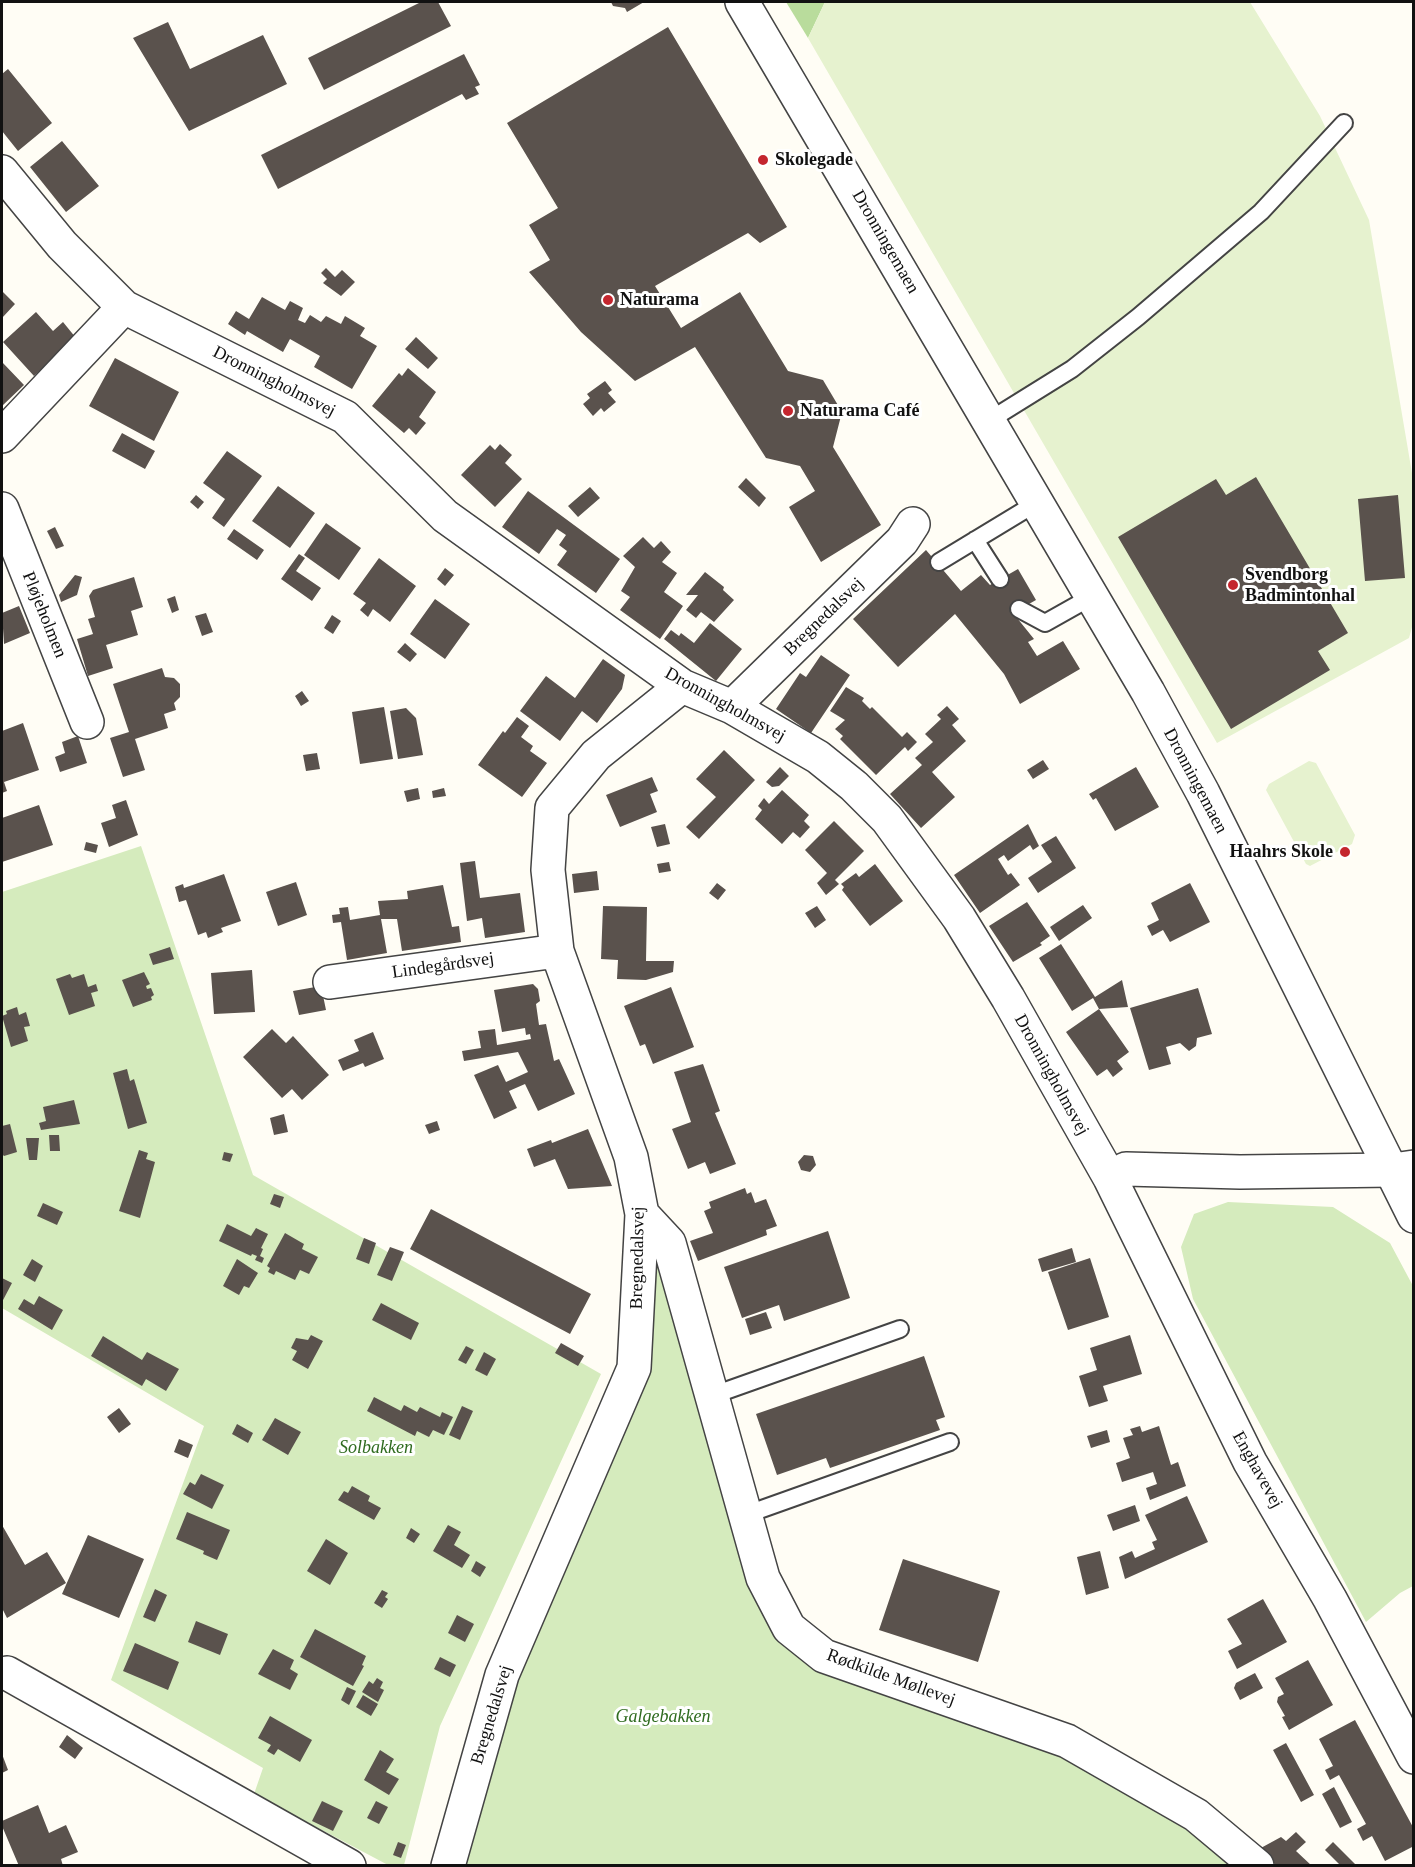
<!DOCTYPE html>
<html>
<head>
<meta charset="utf-8">
<style>
	body { margin:0 }
	#map { position:relative; width:1415px; height:1867px; overflow:hidden; background:#fffdf5; font-family:Georgia,serif }
	canvas { display:block }
	.frame { position:absolute; inset:0; border:3px solid #111; pointer-events:none }
</style>
</head>
<body>
<div id="map">
<canvas width="1415" height="1867"></canvas>
<div class="frame"></div>
</div>
<script>
const ctx = document.querySelector('canvas').getContext('2d');
ctx.lineJoin = 'round';
function paint(path, color) {
  ctx.fillStyle = color;
  ctx.fill(path, 'evenodd');
}
function stroke(path, color, width, dash) {
  ctx.strokeStyle = color;
  ctx.lineWidth = width;
  ctx.lineCap = dash ? 'butt' : 'round';
  ctx.setLineDash(dash || []);
  ctx.stroke(path);
}
function drawText(font, color, halo, rows, align = 'center') {
  ctx.font = font + ' Georgia,serif';
  ctx.lineWidth = 6;
  ctx.setLineDash([]);
  ctx.textBaseline = 'middle';
  ctx.strokeStyle = halo;
  ctx.fillStyle = color;
  for (const [text, x, y, turn = 0] of rows) {
    ctx.save();
    ctx.translate(x, y);
    ctx.rotate((+turn || 0) * Math.PI / 180);
    ctx.textAlign = isNaN(turn) ? turn : align;
    if (halo) ctx.strokeText(text, 0, 0);
    ctx.fillText(text, 0, 0);
    ctx.restore();
  }
}
const green = new Path2D(`
	M141,846L253,1175L601,1374L440,1726L404,1865H388L254,1794L263,1768L111,1680L204,1426L2,1308V892Z
	M1228,1202L1333,1207L1390,1243L1413,1286V1586L1400,1593L1366,1622L1193,1299L1181,1247L1194,1214Z
	M653,1254L668,1256L786,1633L1102,1766L1244,1866H463L516,1681L644,1382Z`);
const forest = new Path2D(`
	M786,2H825L808,38Z`);
const pitch = new Path2D(`
	M825,2H1250L1320,116L1369,220L1413,479L1414,620L1409,638L1217,743L808,38Z
	M1309,761L1316,763L1355,835L1352,844L1310,866L1306,864L1266,790L1269,784Z`);
const building = new Path2D(`
	M421,2H438L451,26L324,90L308,58Z
	M611,2H644L627,12L625,8L613,6Z
	M168,22L190,69L263,35L287,84L189,131L133,38Z
	M668,27L787,227L760,243L748,233L655,286L681,328L740,292L788,371L823,380L842,412L833,447L881,525L821,562L789,507L815,491L800,466L766,458L695,347L635,381L581,332L529,272L550,260L529,225L558,208L507,123Z
	M464,54L480,85L475,87L479,94L466,100L462,94L278,189L261,155Z
	M8,69L52,123L18,151L2,131V74Z
	M62,141L99,186L66,212L30,167Z
	M326,268L335,277L342,270L355,282L341,296L323,283L327,279L321,273Z
	M2,291L15,304L2,318Z
	M262,297L285,310L290,301L303,308L298,320L305,323L310,315L321,322L326,316L341,324L345,316L365,328L360,336L377,346L352,389L314,367L320,356L290,339L283,352L247,331L245,335L228,324L236,311L249,319Z
	M36,312L53,331L63,322L76,338L34,376L3,342Z
	M416,337L438,358L428,369L405,349Z
	M115,358L179,392L154,441L89,406Z
	M2,362L24,385L2,406Z
	M408,368L436,392L419,417L426,423L416,435L409,428L404,433L372,406L399,373L402,376Z
	M605,381L612,390L608,393L616,402L604,412L601,408L593,416L583,404L590,398L587,394Z
	M122,433L155,451L145,469L112,451Z
	M500,444L512,455L505,463L522,479L495,507L461,475L490,445L495,450Z
	M227,451L262,476L224,527L212,518L225,499L203,483Z
	M1256,477L1348,633L1318,651L1330,670L1231,729L1118,537L1216,479L1226,495Z
	M746,478L766,498L759,507L738,487Z
	M278,486L315,513L290,548L252,521Z
	M590,487L600,498L578,517L568,506Z
	M528,491L620,559L596,593L557,565L567,551L559,545L566,535L557,529L539,554L502,527Z
	M196,495L204,502L198,509L190,502Z
	M1398,495L1405,578L1365,581L1358,499Z
	M326,523L361,548L339,580L304,555Z
	M55,527L64,546L56,549L47,531Z
	M234,529L264,550L257,560L227,539Z
	M643,537L654,548L661,541L671,552L662,562L677,573L664,592L683,606L660,639L620,610L630,597L621,591L635,567L623,556Z
	M926,550L961,591L981,575L990,585L1018,569L1036,600L1013,613L1034,639L1028,642L1037,656L1063,641L1080,669L1020,704L1004,674L955,614L898,667L853,619Z
	M299,554L305,558L296,571L321,588L312,601L281,579Z
	M379,558L416,586L390,622L373,609L368,617L360,610L366,603L353,594Z
	M445,568L454,575L445,586L437,579Z
	M705,572L724,587L723,590L734,600L714,622L701,612L696,618L686,610L698,595H686Z
	M75,575L82,577L77,595L61,602L59,595Z
	M134,577L143,607L131,611L138,635L106,645L113,668L88,676L77,639L93,634L88,619L95,617L89,596L93,590Z
	M175,596L179,610L172,613L167,599Z
	M435,599L470,624L445,659L410,634Z
	M19,606L30,633L4,644L2,613Z
	M206,613L213,632L202,636L195,616Z
	M332,615L341,621L333,634L324,628Z
	M710,623L742,649L716,681L664,639L671,630L679,636L681,633L694,643Z
	M405,643L417,654L410,662L397,652Z
	M821,655L850,675L811,733L776,709L800,673L806,677Z
	M603,659L625,675L622,689L597,723L582,711L560,741L520,711L546,676L575,698Z
	M162,668L165,677L174,678L180,684V697L174,703L176,710L164,714L168,728L135,739L145,770L123,777L110,738L129,732L113,684Z
	M846,687L864,698L862,701L870,709L872,707L902,737L907,732L917,742L908,751L905,747L876,775L840,739L843,736L835,729L845,720L830,711Z
	M302,691L309,701L301,706L295,696Z
	M947,706L959,719L952,725L966,741L932,772L955,797L921,828L890,794L922,765L915,758L933,742L925,734L941,719L937,715Z
	M384,707L393,759L360,764L352,712Z
	M406,708L416,718L423,755L398,759L390,711Z
	M517,717L529,726L521,737L533,746L530,751L547,763L522,797L478,765L503,731L505,733Z
	M23,723L39,770L4,782L7,791L2,793V731Z
	M78,736L87,763L60,772L55,757L65,753L62,742Z
	M724,750L755,780L699,839L686,827L716,797L696,779Z
	M317,753L320,769L306,771L303,755Z
	M1043,760L1049,769L1033,779L1027,770Z
	M780,767L789,776L779,786L772,787L766,782Z
	M1136,767L1159,807L1115,831L1096,798L1093,800L1089,794Z
	M652,777L658,791L650,794L657,812L620,827L606,795Z
	M418,788L420,799L407,802L404,791Z
	M444,788L446,796L433,798L432,791Z
	M782,790L809,815L804,821L810,827L800,838L793,832L782,844L755,819L762,810L758,806L764,798L769,804Z
	M126,800L138,835L109,847L101,823L116,818L112,805Z
	M39,805L53,845L2,862V818Z
	M834,821L864,851L835,880L839,884L826,895L817,883L827,873L805,850Z
	M665,824L670,844L657,847L651,827Z
	M1028,824L1039,846L1033,850L1030,845L1008,861L1004,855L998,859L1008,875L1011,873L1020,885L980,913L954,875Z
	M1056,836L1076,868L1038,893L1028,878L1052,862L1041,845Z
	M86,842L98,845L96,853L84,850Z
	M475,861L480,898L520,893L525,932L485,938L482,918L467,921L460,863Z
	M669,862L671,871L659,873L657,864Z
	M875,864L903,901L870,926L842,890L844,887L841,884L856,873L859,877Z
	M597,871L599,890L574,893L572,874Z
	M224,874L241,921L221,928L223,932L208,938L206,932L198,935L186,900L179,902L175,887L183,884L184,888Z
	M296,882L307,915L278,926L266,892Z
	M717,883L726,890L718,900L709,893Z
	M1190,883L1210,922L1170,942L1163,930L1152,936L1147,926L1159,920L1151,903Z
	M443,885L452,927L459,926L461,942L402,951L397,919H381L387,953L347,960L341,922L333,923L332,915L340,914L339,908L348,907L350,920L380,915L378,901L408,899L407,891Z
	M1027,902L1050,936L1040,943L1042,945L1013,962L989,926Z
	M1083,905L1092,918L1059,941L1050,927Z
	M603,906L647,907L646,961H674L673,972L646,980L617,979L618,960L601,959Z
	M817,906L826,920L815,928L805,913Z
	M1061,944L1095,997L1122,980L1128,1007L1099,1009L1093,998L1072,1011L1039,958Z
	M170,947L174,959L153,965L149,954Z
	M252,970L255,1012L214,1014L211,973Z
	M144,972L150,984L146,986L147,989L151,988L154,995L151,997L152,1000L133,1007L122,980Z
	M70,974L72,978L84,974L88,987L96,984L98,991L91,993L95,1006L69,1015L56,979Z
	M533,984L538,989L540,1001L536,1004L539,1025L546,1024L554,1061L559,1059L575,1094L538,1111L525,1084L509,1091L517,1108L494,1119L474,1075L498,1065L506,1082L528,1072L518,1052L464,1061L462,1051L481,1048L478,1031L495,1029L497,1045L531,1039L530,1034L526,1035L525,1028L502,1032L494,990Z
	M321,986L326,1010L299,1015L293,991Z
	M671,987L694,1047L653,1064L645,1044L640,1046L624,1006Z
	M1198,988L1212,1034L1197,1038L1196,1046L1189,1051L1180,1043L1166,1047L1171,1064L1149,1070L1130,1008Z
	M17,1007L19,1015L26,1012L30,1026L24,1027L28,1041L11,1047L2,1016L7,1014L6,1011Z
	M1099,1009L1129,1052L1117,1061L1123,1069L1113,1077L1107,1069L1097,1076L1066,1032Z
	M272,1029L286,1043L293,1036L329,1075L302,1100L292,1089L282,1098L243,1057Z
	M373,1032L384,1059L365,1067L363,1063L343,1071L338,1060L359,1051L354,1040Z
	M703,1064L720,1111L715,1113L736,1164L710,1174L705,1162L688,1169L672,1129L691,1122L674,1072Z
	M127,1069L130,1081L134,1079L147,1123L128,1129L113,1073Z
	M74,1100L80,1124L41,1130L39,1123L46,1121L43,1107Z
	M284,1114L288,1132L274,1135L270,1118Z
	M437,1121L440,1130L429,1134L425,1125Z
	M10,1124L17,1152L4,1156L2,1154V1126Z
	M588,1129L612,1186L568,1189L555,1159L534,1167L527,1149L551,1140L552,1143Z
	M49,1135H59L60,1151H50Z
	M26,1138H39L37,1160H29Z
	M139,1150L148,1153L146,1159L155,1162L140,1218L119,1211Z
	M224,1152L233,1154L230,1162L222,1160Z
	M804,1155L813,1156L816,1165L810,1172L801,1170L798,1162Z
	M745,1188L747,1194L751,1192L755,1203L766,1199L777,1226L766,1230L767,1235L698,1261L690,1241L713,1233L704,1211L711,1208L709,1202Z
	M274,1194L284,1197L280,1208L270,1204Z
	M43,1203L63,1212L57,1225L37,1216Z
	M431,1209L591,1294L570,1334L410,1249Z
	M227,1224L251,1236L256,1228L268,1234L261,1248L263,1249L260,1256L264,1258L262,1263L255,1260L257,1256L252,1254L251,1256L219,1241Z
	M828,1231L850,1298L784,1321L779,1305L742,1318L724,1267Z
	M285,1233L304,1244L302,1249L318,1257L309,1274L300,1270L295,1280L276,1271L274,1275L268,1272L270,1268L267,1266Z
	M364,1238L376,1243L369,1264L356,1259Z
	M390,1247L404,1252L392,1281L377,1275Z
	M1072,1248L1076,1262L1042,1272L1038,1259Z
	M1090,1258L1109,1317L1068,1330L1048,1272Z
	M32,1259L43,1266L35,1282L23,1275Z
	M237,1259L258,1273L249,1288L244,1286L239,1295L223,1286Z
	M2,1278L12,1283L2,1302Z
	M39,1296L63,1310L52,1330L18,1309L24,1299L34,1305Z
	M381,1303L419,1323L411,1340L372,1320Z
	M766,1312L772,1328L750,1335L745,1319Z
	M311,1335L323,1341L308,1369L292,1360L297,1351L291,1348L296,1338L308,1340Z
	M1130,1335L1142,1374L1103,1386L1108,1401L1089,1407L1079,1376L1097,1370L1090,1348Z
	M103,1336L142,1360L147,1352L179,1369L166,1391L146,1379L142,1386L91,1356Z
	M561,1343L584,1356L578,1366L555,1353Z
	M466,1346L474,1350L466,1364L458,1360Z
	M484,1352L496,1359L487,1376L475,1370Z
	M924,1356L945,1417L936,1420L940,1430L830,1468L826,1458L777,1475L756,1414Z
	M374,1397L401,1411L404,1405L417,1412L420,1407L440,1417L442,1412L453,1417L444,1435L433,1430L429,1437L417,1431L415,1436L367,1411Z
	M462,1406L473,1411L460,1440L449,1435Z
	M119,1408L131,1424L119,1433L107,1417Z
	M275,1418L301,1432L288,1455L262,1440Z
	M237,1424L253,1433L248,1443L232,1434Z
	M1140,1426L1142,1432L1159,1426L1171,1465L1178,1462L1186,1486L1150,1500L1146,1488L1157,1484L1153,1472L1122,1482L1116,1463L1130,1458L1123,1438L1133,1435L1130,1429Z
	M1107,1430L1110,1442L1091,1448L1087,1436Z
	M179,1439L193,1445L188,1458L174,1452Z
	M201,1474L224,1485L212,1509L183,1494L190,1482L195,1485Z
	M352,1486L370,1496L368,1501L381,1508L374,1520L338,1500L344,1491L348,1493Z
	M1187,1496L1208,1542L1125,1579L1119,1557L1132,1551L1135,1558L1155,1549L1152,1542L1157,1540L1145,1515Z
	M1135,1505L1140,1521L1113,1531L1107,1515Z
	M187,1512L230,1530L217,1560L203,1554L204,1551L176,1539Z
	M2,1525L25,1565L47,1552L66,1583L7,1618L2,1608Z
	M448,1525L461,1532L454,1545L470,1555L462,1568L433,1551Z
	M411,1528L420,1534L414,1543L406,1538Z
	M88,1535L144,1559L119,1618L62,1594Z
	M326,1539L348,1553L330,1585L307,1571Z
	M1100,1551L1109,1588L1086,1595L1077,1557Z
	M903,1559L1000,1591L978,1662L879,1630Z
	M476,1561L486,1567L480,1577L471,1571Z
	M155,1589L167,1595L155,1622L143,1617Z
	M382,1590L388,1593L385,1597L388,1599L382,1608L374,1603Z
	M1263,1599L1287,1642L1237,1669L1228,1651L1242,1644L1227,1619Z
	M457,1615L474,1624L465,1642L448,1633Z
	M196,1621L228,1634L220,1655L188,1642Z
	M315,1629L366,1656L362,1665L364,1666L353,1686L300,1657Z
	M135,1643L179,1662L168,1690L123,1671Z
	M273,1649L294,1660L290,1669L298,1674L290,1690L258,1674Z
	M440,1657L456,1665L450,1677L434,1669Z
	M1308,1660L1333,1705L1289,1730L1282,1717L1285,1716L1277,1702L1278,1697L1284,1694L1275,1678Z
	M1255,1673L1263,1688L1240,1700L1234,1688L1236,1683Z
	M377,1678L383,1682L380,1688L384,1690L378,1702L362,1692L369,1681L373,1684Z
	M347,1687L356,1691L349,1705L341,1700Z
	M363,1695L378,1704L371,1716L356,1707Z
	M270,1716L312,1740L300,1762L278,1749L274,1755L267,1751L271,1745L258,1738Z
	M1355,1720L1414,1829V1846L1385,1861L1372,1836L1363,1841L1357,1829L1366,1824L1339,1775L1330,1780L1325,1770L1333,1766L1319,1739Z
	M67,1735L83,1748L75,1759L59,1747Z
	M1286,1743L1314,1795L1301,1802L1273,1750Z
	M380,1750L394,1759L386,1772L399,1779L389,1795L364,1780Z
	M2,1754L8,1770L2,1773Z
	M1334,1787L1352,1822L1340,1828L1322,1794Z
	M322,1801L343,1811L333,1831L312,1821Z
	M376,1801L388,1807L379,1824L367,1818Z
	M38,1805L49,1833L66,1825L78,1852L61,1859L63,1866H19L2,1826V1821Z
	M1296,1832L1306,1842L1296,1851L1312,1866H1277L1259,1849L1281,1837L1286,1841Z
	M398,1842L406,1845L401,1858L393,1855Z
	M1333,1842L1357,1866H1341L1325,1850Z`);
const service = new Path2D(`
	M990,420L1072,369L1138,317L1261,212L1344,123
	M975,540L1000,579
	M939,562L1038,502
	M1019,609L1045,623L1093,596
	M711,1396L900,1329
	M745,1515L950,1442`);
const minor = new Path2D(`
	M2,172L62,245L124,307L345,417L445,516L682,686L732,707L818,757L854,786L887,819L959,918L1008,998L1110,1178L1250,1462L1330,1599L1414,1757
	M2,436L124,307
	M2,509L87,722
	M732,707L902,541L913,524
	M330,982L557,951
	M1110,1178L1126,1169L1240,1172L1393,1170L1414,1167
	M642,1214L669,1243L763,1578L789,1628L824,1656L1067,1741L1196,1815L1257,1866
	M7,1673L349,1866
	M448,1866L502,1675L634,1368L642,1214L631,1157L557,951L548,870L552,808L596,755L682,686`);
const tertiary = new Path2D(`
	M742,2L1148,692L1203,793L1414,1216`);
const markers = [
	[763,160,6,"#c4262e"],
	[608,300,6,"#c4262e"],
	[788,411,6,"#c4262e"],
	[1233,585,6,"#c4262e"],
	[1345,852,6,"#c4262e"]
];
const poiNames = [
	["Skolegade",775,160],
	["Naturama",620,300],
	["Naturama Café",800,411],
	["Svendborg",1245,575],
	["Badmintonhal",1245,596],
	["Haahrs Skole",1333,852,"right"]
];
const streetNames = [
	["Dronningemaen",885,242,60],
	["Dronningholmsvej",274,382,27],
	["Pløjeholmen",44,615,68],
	["Bregnedalsvej",824,617,-44],
	["Dronningholmsvej",725,705,29],
	["Dronningemaen",1195,781,62],
	["Lindegårdsvej",443,966,-8],
	["Dronningholmsvej",1051,1075,61],
	["Bregnedalsvej",638,1258,-89],
	["Enghavevej",1257,1470,61],
	["Rødkilde Møllevej",891,1678,20],
	["Bregnedalsvej",492,1715,-73]
];
const parkNames = [
	["Solbakken",376,1448],
	["Galgebakken",663,1717]
];
paint(green, '#d5ebbd');
paint(forest, '#b9dc9c');
paint(pitch, '#e6f2cf');
paint(building, '#5a524d');
stroke(service, '#444', 20);
stroke(minor, '#444', 36);
stroke(tertiary, '#444', 36);
stroke(service, '#fff', 16);
stroke(minor, '#fff', 33);
stroke(tertiary, '#fff', 33);
for (const [x, y, r, color] of markers) {
  const dot = new Path2D();
  dot.arc(x, y, r, 0, 2 * Math.PI);
  ctx.fillStyle = color;
  ctx.fill(dot);
  stroke(dot, '#fff', 2);
}
drawText('bold 18px', '#111', '#fff', poiNames, 'left');
drawText('18px', '#111', '#fff', streetNames);
drawText('italic 18px', '#2f6b1f', '#fff', parkNames);
</script>
</body>
</html>
